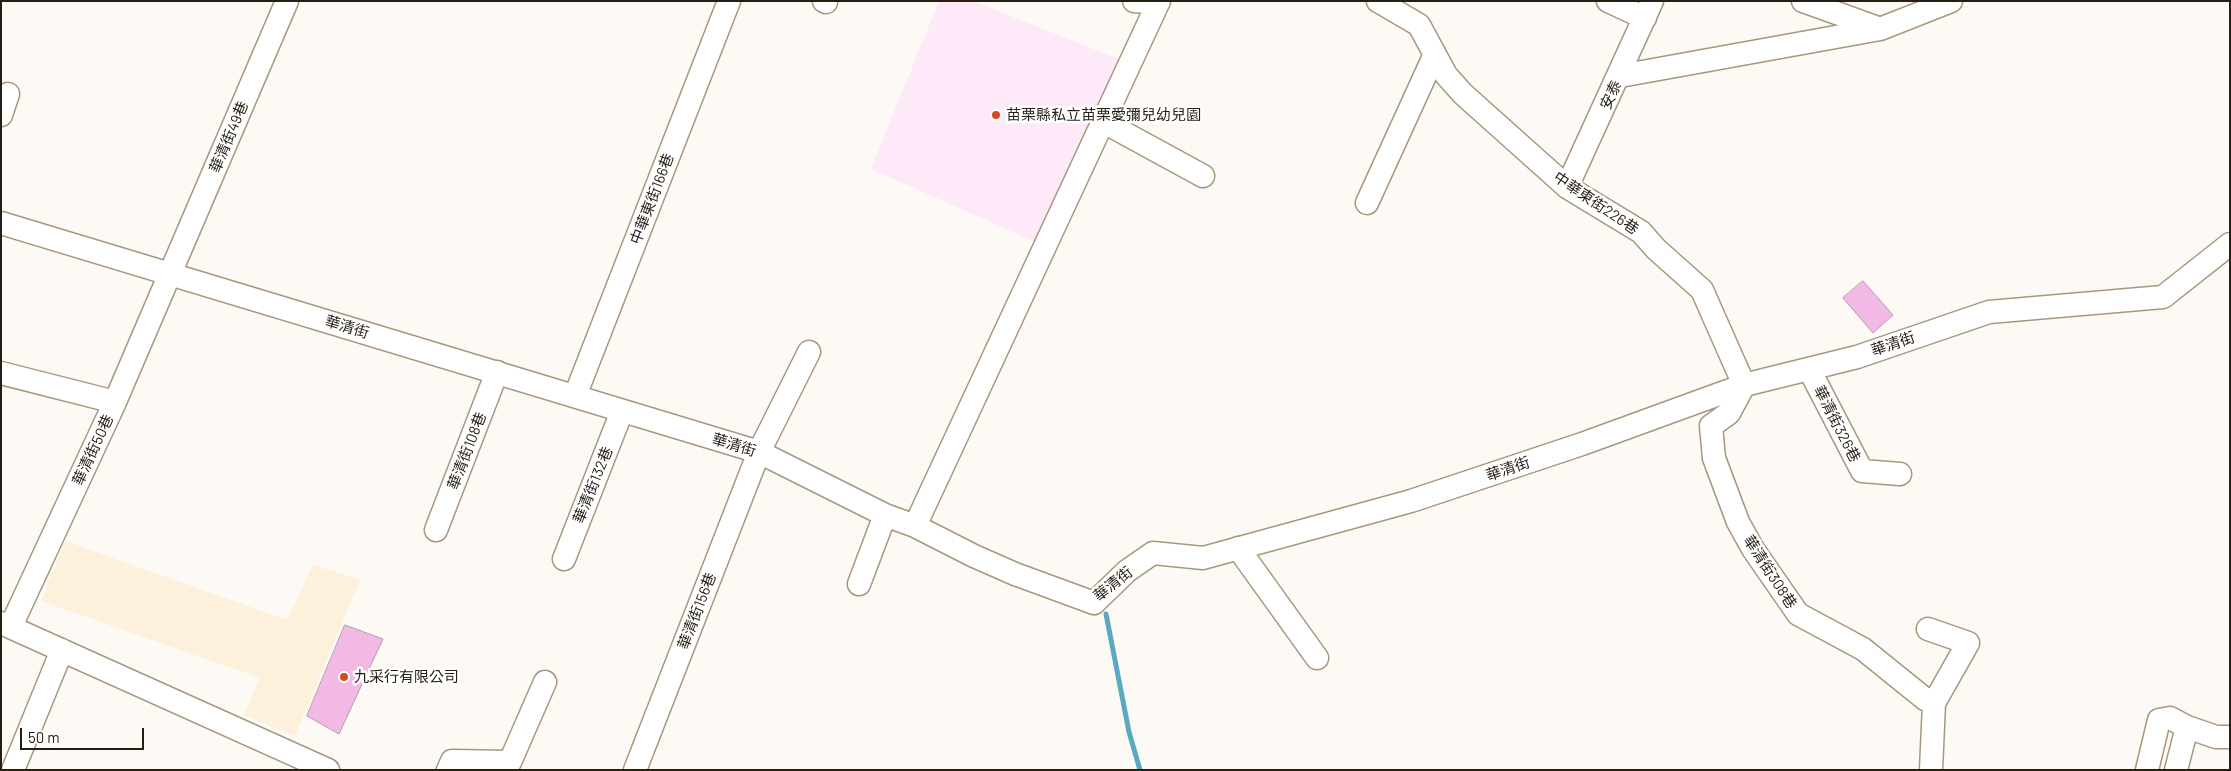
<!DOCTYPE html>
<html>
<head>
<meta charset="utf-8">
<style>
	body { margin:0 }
	#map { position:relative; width:2231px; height:771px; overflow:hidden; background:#fdf9f4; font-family:Barlow,sans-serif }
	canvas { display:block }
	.frame { position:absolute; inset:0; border:2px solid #241e13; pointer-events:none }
	.scale { position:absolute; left:20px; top:728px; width:124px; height:22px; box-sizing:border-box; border:2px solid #241e13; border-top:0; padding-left:6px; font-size:15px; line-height:18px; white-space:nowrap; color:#241e13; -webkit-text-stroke:4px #fff; paint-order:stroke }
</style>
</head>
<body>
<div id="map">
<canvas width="2231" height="771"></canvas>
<div class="frame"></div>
<div class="scale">50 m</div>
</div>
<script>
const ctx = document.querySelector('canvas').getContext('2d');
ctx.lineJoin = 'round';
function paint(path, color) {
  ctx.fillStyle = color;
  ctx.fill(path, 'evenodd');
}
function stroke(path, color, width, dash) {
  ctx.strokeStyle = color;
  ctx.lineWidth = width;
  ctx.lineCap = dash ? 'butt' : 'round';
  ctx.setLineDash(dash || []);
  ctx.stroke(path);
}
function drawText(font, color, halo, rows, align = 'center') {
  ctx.font = font + ' Barlow,"Noto Sans TC",sans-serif';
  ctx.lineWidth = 5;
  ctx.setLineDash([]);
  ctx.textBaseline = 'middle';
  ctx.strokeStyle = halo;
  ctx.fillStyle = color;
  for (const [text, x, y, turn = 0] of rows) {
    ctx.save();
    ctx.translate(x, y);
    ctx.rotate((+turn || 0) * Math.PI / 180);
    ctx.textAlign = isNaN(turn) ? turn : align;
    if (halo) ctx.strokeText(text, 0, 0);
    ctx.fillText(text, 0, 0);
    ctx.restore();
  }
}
const built = new Path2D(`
	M65,541L287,620L313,565L360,580L295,736L244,715L260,678L41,601Z`);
const education = new Path2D(`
	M939,1H973L1124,61L1040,244L871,169Z`);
const stream = new Path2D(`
	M1106,614L1129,732L1140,770`);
const building = new Path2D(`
	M1863,281L1893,315L1873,333L1843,298Z
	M345,625L383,639L339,734L307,716Z`);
const minor = new Path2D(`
	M824,1L826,2
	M1134,1L1158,3
	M1378,1L1419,25L1446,75L1463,94L1567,187L1641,232L1656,249L1702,290L1744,385
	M1608,1L1645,18
	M1803,1L1878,28
	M1620,76L1880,29L1951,1
	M1,115L8,94
	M1104,122L1203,176
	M1567,187L1652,1
	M1367,203L1435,54
	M1,223L759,452L885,515L915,526L974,556L1015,574L1094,603L1127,571L1153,553L1203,558L1411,501L1582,444L1744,385L1857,357L1989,312L2163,297L2230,244
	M1809,369L1862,471L1900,474
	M1,373L115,402
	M1744,385L1729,413L1711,426L1714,458L1738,522L1753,549L1798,614L1863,649L1925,699L1934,703
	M575,396L729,1
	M915,526L1159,1
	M436,530L497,372
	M1238,548L1317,658
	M564,559L622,411
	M859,584L885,515
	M1,623L328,770
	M11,626L115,402L287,1
	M1928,629L1968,643L1934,703L1931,770
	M2187,727L2216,737H2230
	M13,770L62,650
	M448,770L452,761L510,762L545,682
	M635,770L759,452L809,352
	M2147,770L2159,720L2170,718L2187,727L2176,770`);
const markers = [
	[996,115,5,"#d14821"],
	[344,677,5,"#d14821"]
];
const streetNames = [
	["安泰",1611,95,-65],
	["華清街49巷",229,137,-67],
	["中華東街166巷",652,199,-69],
	["中華東街226巷",1596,203,34],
	["華清街",347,327,17],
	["華清街",1893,344,-19],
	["華清街326巷",1837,424,63],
	["華清街",734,445,17],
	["華清街50巷",93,450,-65],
	["華清街108巷",467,451,-69],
	["華清街",1508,469,-19],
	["華清街132巷",593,485,-68],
	["華清街308巷",1770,572,57],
	["華清街",1113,584,-39],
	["華清街156巷",697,611,-69]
];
const poiNames = [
	["苗栗縣私立苗栗愛彌兒幼兒園",1006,115],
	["九采行有限公司",354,677]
];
paint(built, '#fdf1db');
paint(education, '#fee9f8');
stroke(stream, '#5aa9c1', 5);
paint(building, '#f1b9e4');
stroke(building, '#b59aaf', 1);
stroke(minor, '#a7987d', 25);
stroke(minor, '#fff', 22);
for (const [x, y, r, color] of markers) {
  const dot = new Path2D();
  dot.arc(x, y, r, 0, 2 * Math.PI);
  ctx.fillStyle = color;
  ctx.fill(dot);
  stroke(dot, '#fff', 2);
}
drawText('15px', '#241e13', '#fff', streetNames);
drawText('15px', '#241e13', '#fff', poiNames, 'left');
</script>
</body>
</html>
